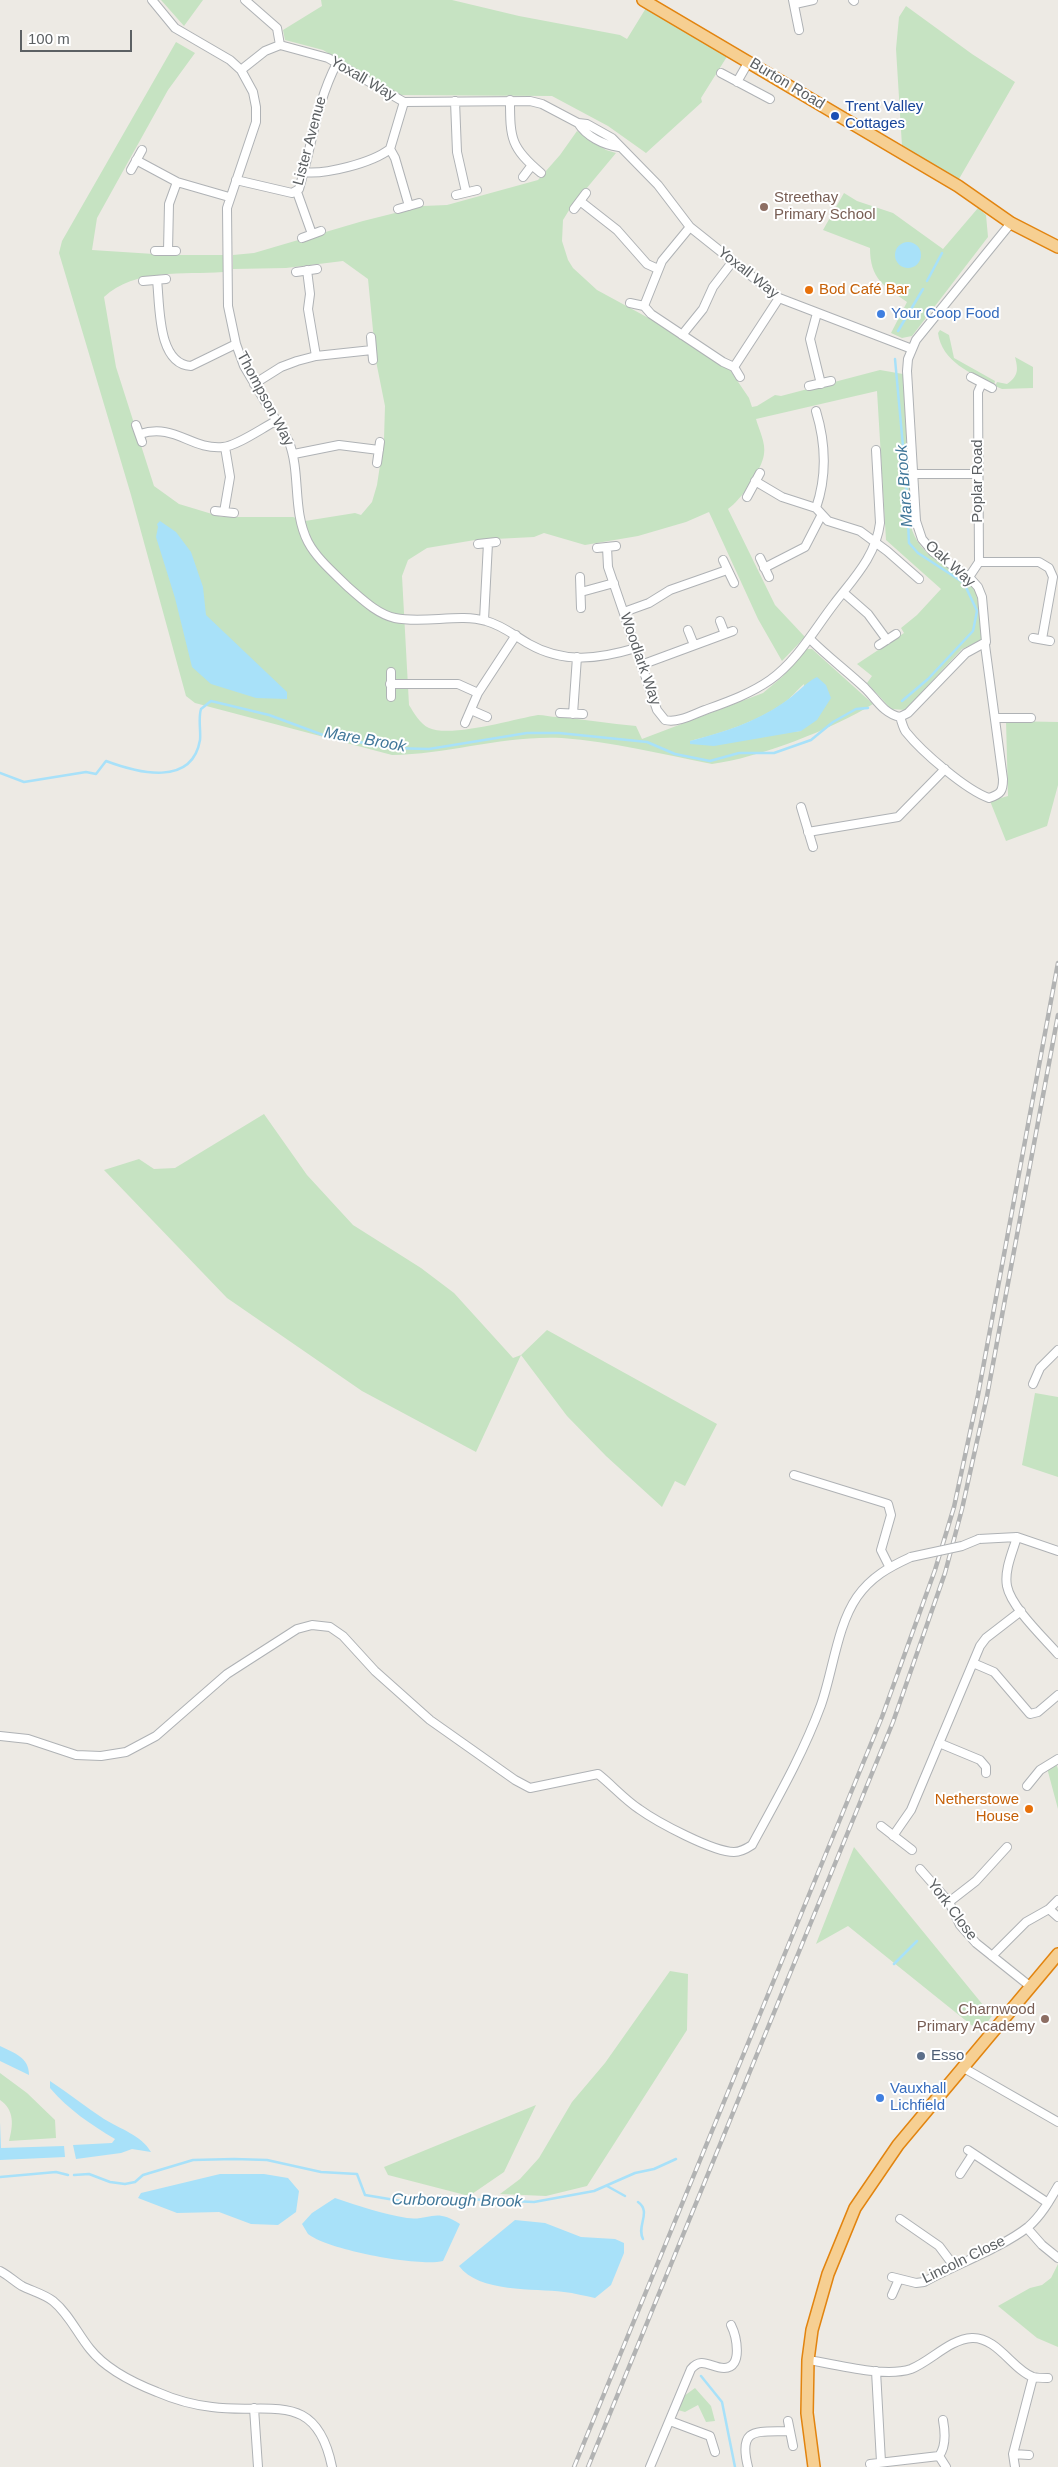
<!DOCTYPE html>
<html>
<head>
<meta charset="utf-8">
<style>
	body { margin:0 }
	#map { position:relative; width:1058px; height:2467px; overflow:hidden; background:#edeae4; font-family:Arial,sans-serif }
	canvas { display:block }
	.scale { position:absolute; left:20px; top:30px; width:112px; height:22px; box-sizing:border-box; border:2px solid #5c6063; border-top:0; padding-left:6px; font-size:15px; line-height:18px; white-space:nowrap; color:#5c6063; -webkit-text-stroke:4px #fff; paint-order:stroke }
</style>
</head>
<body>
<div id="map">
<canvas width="1058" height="2467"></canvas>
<div class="scale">100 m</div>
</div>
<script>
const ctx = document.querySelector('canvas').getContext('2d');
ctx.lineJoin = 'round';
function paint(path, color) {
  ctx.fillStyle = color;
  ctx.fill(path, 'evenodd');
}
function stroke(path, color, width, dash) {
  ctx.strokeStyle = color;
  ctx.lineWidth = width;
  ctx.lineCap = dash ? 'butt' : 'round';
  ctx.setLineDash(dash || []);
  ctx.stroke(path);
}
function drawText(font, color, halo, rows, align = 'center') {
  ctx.font = font + ' Arial,sans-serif';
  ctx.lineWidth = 4;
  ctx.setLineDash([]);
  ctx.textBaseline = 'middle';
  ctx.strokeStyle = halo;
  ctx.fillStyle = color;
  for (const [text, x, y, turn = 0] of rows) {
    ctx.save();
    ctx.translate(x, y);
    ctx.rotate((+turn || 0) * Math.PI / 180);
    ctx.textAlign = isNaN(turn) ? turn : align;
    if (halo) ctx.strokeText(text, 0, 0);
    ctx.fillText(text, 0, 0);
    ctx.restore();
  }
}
const green = new Path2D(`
	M161,0H203L184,26Z
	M321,0H452L519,16L620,35L627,39L646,8L728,55L701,98L702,102L646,153L608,126L552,96L399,95L323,50L285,40L283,30L322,6Z
	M906,6L972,54L1015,82L959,179L902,146L896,49L899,17Z
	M176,42L195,53L168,90L97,218L92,250L169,255H223V272C184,275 135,268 104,297L116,367L154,486L179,504L222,517H293L305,521L355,513L361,515L372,502L377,485L384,439L385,406L376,361L368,279L343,261L286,268L233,269V255L254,253L363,221L423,206L447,205L538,180L560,155L577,131L606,150L616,153L571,207L563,220L562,241L568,260L573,268L597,290L654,321L730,370L749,398L752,407L757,406L775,395L781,396L880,370L903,374L912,530C925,566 963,567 975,591C978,598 978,606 979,614C980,622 983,632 981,640L962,649L905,710L891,709L867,683L872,676L857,664L904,633L901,628L917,615L941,589L886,540L877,391L756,419C759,430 766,443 764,454C762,470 741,500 728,509L775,605L805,637L782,661L758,619L709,512L686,522L638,536L585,545L544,533L534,537L475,540L427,548L408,560L402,576L409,705C414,713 420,724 429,728C451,738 514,719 538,715C544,715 551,717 557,717C584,719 610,724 636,726L642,739L763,693L782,677L807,649H812L873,704C833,729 758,758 712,764C662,754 612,742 562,738C505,735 449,754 392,755L195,703L186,696L131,495L59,253L62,241ZM804,684L801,731L690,741C719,734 759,721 784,703C791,698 797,690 804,684Z
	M844,193L857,201L893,213L943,249L978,208L986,215L988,237L912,336L902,338L891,333L907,302C884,286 870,279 870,248L823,230Z
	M940,330L949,335L954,358L995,381L994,385C971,373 942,362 938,333Z
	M1015,357L1033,367V388L1002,389L995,386L997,382L1007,384C1019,376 1018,369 1015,357Z
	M1006,721L1058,722V785L1047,826L1006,841L990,801L1008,796Z
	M264,1114L307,1175L353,1225L421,1268L454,1293L513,1358L521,1355L547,1330L717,1424L685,1486L675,1481L662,1507L606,1456L567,1416L521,1355L476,1452L362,1391L227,1298L104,1170L139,1159L154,1169L175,1168Z
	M1035,1393L1058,1397V1477L1022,1465Z
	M1056,1763L1058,1769V1809L1047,1768Z
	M854,1847L992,2016L980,2032L848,1926L816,1944Z
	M670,1971L688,1974L687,2030L587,2186L546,2196L500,2194L520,2179L539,2158L572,2102L605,2063Z
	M0,2073L27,2093L55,2120L56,2138L9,2141C13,2126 15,2110 0,2100Z
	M536,2105L504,2172L469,2196L388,2175L384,2167Z
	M1058,2264V2347L1037,2338L998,2306L1030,2288L1042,2285L1051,2278Z
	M695,2388L711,2406L715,2421L706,2422L698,2405L685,2412L678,2410L684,2396Z`);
const water = new Path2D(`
	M895 255a13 13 0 1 1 26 0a13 13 0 1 1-26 0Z
	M160,521L176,532L191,552L203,587L206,615L287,692V699L256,698L211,684L192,667L175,598L156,537L158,527L157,524Z
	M817,677L826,685L831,698L817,720L801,731L714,746L690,744V741C721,733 756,722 783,703C796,695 803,684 817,677Z
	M0,2046C14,2053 29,2057 29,2075L0,2061Z
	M50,2081C68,2093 86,2107 104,2119C120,2129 141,2135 151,2152L132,2149L121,2153L76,2159L73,2145L112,2143L115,2139C90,2124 69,2110 50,2088Z
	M0,2122L1,2148L64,2146L65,2157L0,2160Z
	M220,2174H264L288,2178L299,2191L296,2212L278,2225L251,2224L219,2212L177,2213L138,2198L141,2193Z
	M335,2198C359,2206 382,2214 407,2218C430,2221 435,2207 460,2224L443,2261C419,2267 328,2250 308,2234C306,2231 304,2227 302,2224L312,2213Z
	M515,2220L545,2223L581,2237L615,2239L624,2243V2253L611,2285L595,2298C585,2296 574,2293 564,2292C534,2288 479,2293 459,2266Z`);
const stream = new Path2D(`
	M927,281L942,253
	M898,331L923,289
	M895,359L906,479L909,543L918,553L964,583L977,611L973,631L928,679L902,701
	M0,773L24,782L86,772L96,774L106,761C138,773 192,787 200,740C201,730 198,719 201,709L211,701L269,715L323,735L390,748L429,749L527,733H559L647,742L675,754L710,761L739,753H774L811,740L833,722L856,709L868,708
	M894,1964L917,1941
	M74,2175L89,2174L110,2182L125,2184L135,2182L143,2175L193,2160L234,2159L267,2160L321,2172L357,2174L365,2195L401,2201L465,2199L534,2202L594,2191L635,2173L654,2169L676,2159
	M0,2177L56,2172L68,2175
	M607,2186L625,2196
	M638,2202C652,2212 636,2226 643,2239
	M701,2376L722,2402L735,2467`);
const minor = new Path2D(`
	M152,0L175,28L230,60L241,70L253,92L256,107V122L227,208L228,306L236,344L244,366L289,442C301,473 292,511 308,542C317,559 334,573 348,587C362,599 377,614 395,618C424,624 460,613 486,621C502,625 515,636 529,644C564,664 599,659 636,648
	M245,0L277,28L280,45
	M793,0L799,30
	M853,0L854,1
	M795,4L813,0
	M241,70L265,51L280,45L328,58L404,102L530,101L542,104L578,123L587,124L612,138L658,185L690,227L779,298L912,349
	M721,73L770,99
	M737,82L749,61
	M510,100C510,139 511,148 541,173
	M455,101L457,152L466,192
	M404,102L390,149L395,158L409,206
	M578,123C586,136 603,145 619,147
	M136,160L177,182L229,197
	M131,170L142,150
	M303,172C325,175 372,163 390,149
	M523,177L532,165
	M236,180L292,193L299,189C312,146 316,103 337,63
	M297,192L312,234
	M456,195L477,190
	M580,201L617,230L647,264L658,269
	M398,209L419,203
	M574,209L586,193
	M302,238L321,231
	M155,251H176
	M168,251L169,204L177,182
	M307,270L310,294L308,309L316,356
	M296,272L317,269
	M157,280C160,305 157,364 191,366L236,344
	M143,281L166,279
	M630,303L644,306L651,314L723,362L734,367L740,377
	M644,306L662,261L690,227
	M817,313L810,339L821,384
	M682,335L703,309L713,287L733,261
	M371,337L373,360
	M734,367L779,298
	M971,377L992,388
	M254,384L281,367L297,361L316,356L372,350
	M809,386L831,381
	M136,425L142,442
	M140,434C175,423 191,450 223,447C237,446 262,428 276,421
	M294,454L339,445L379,450
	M377,463L380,442
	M914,474H978
	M755,481L782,497L816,508L828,521L860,531L887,551L919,579
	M747,497L760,473
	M816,508C827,476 826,444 816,411
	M215,511L234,513
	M224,512L230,477L225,447
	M478,544L496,542
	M607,547L608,567L657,710L665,720C678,723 692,715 705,710C727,702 750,694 770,680C797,661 814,630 834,604C853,579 876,556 880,523L876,450
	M597,548L616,546
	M760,558L769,577
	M723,560L734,583
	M979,562H1039L1049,568L1053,577L1042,639
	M764,568L805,547L821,516
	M580,577L581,608
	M969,577L979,562L978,392L982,383
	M581,592L614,583
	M844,593L868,614L887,640
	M624,612L649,603L670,590L727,570
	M484,620L488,543
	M720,621L725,634
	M688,630L694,645
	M1033,638L1050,641
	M810,639C828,657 847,671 865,688C877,700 883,713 900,717L908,713L966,653L986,642L982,597L978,587L969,577L933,552L922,539L916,521L907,371L908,359L916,340L1011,223
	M879,645L896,634
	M641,665L733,631
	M390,684H458L478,693
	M391,697V672
	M471,710L487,717
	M560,713L583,714
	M573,714L577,657
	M900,717C902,722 903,728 906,732C922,752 966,790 989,798C1001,794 1003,791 1003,779L985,645
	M995,718H1031
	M465,723L478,693L516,635
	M801,807L813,847
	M808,832L898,817L945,769
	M1033,1384L1040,1368L1058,1350
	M794,1475L888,1504L891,1515L881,1550L889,1566
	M1017,1537C1013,1551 1004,1570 1007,1586C1011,1607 1044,1638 1058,1654
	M979,1539L1017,1537L1058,1551
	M973,1663L994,1672L1030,1714L1038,1712L1058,1695
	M0,1736L28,1739L76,1755L101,1756L126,1752L156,1736L227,1674L297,1629L312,1625L330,1627L343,1636L375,1671L430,1720L515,1780L530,1788L598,1774C612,1785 624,1799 639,1809C657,1822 713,1852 734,1852C741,1852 746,1849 752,1845C777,1799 803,1754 821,1705C833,1671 837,1626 857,1597C871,1577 889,1567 911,1557
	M939,1743L980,1760L986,1767V1773
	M1027,1786L1040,1770L1058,1759
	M881,1826L912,1850
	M893,1836L911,1810L980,1646L986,1638L1021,1611
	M920,1869L949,1902L960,1925L976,1943L1031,1987
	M949,1902L976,1881L1007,1847
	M1049,1909L1058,1917
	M992,1956L1026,1922L1049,1909L1058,1900
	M962,2067L1058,2122
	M968,2150L1048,2203
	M960,2174L973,2154
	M900,2219L939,2246L954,2266
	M1027,2228L1042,2245L1058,2258
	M0,2271C8,2275 14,2281 22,2286C32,2291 44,2294 53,2301C69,2314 77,2333 90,2349C105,2368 134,2383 157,2392C173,2399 194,2405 212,2407C269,2415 316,2388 332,2467
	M892,2277L916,2283L924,2282C955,2265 1003,2247 1028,2227C1041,2216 1050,2200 1058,2186
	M892,2295L899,2279
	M808,2360C836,2364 884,2378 911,2369C931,2361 950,2339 972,2338C997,2337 1013,2370 1033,2377C1037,2378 1044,2378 1048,2378
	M876,2371L881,2462
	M254,2408L258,2467
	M670,2421L710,2436L715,2452
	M788,2421L793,2446
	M1013,2454L1029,2455
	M939,2456L946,2467
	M870,2464L939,2456C946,2447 945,2431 943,2420
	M650,2467L691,2369C702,2356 711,2368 724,2368C744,2368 736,2335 731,2325
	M748,2467C738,2427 756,2432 788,2431
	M1015,2467L1013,2454L1033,2377`);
const highway = new Path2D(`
	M643,0L958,186L1011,223L1058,247
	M814,2467L807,2413L808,2360L812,2330L828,2274L855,2208L898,2145L1058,1954`);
const rail = new Path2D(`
	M574,2467L882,1717L935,1570L954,1507L978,1395L1058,963
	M588,2467L893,1722L945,1573L962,1509L987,1396L1058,1015`);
const minorBridge = new Path2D(`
	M911,1557L962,1546L979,1539`);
const markers = [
	[835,116,5,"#1a4fb4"],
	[764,207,5,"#8d6e63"],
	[809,290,5,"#e8710a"],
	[881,314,5,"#3f7fe0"],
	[1029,1809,5,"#e8710a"],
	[1045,2019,5,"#8d6e63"],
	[921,2056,5,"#5c6f8a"],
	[880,2098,5,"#3f7fe0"]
];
const streetNames = [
	["Yoxall Way",363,79,30],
	["Burton Road",787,84,31],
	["Lister Avenue",310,141,-75],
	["Yoxall Way",748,273,38],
	["Thompson Way",265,399,62],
	["Poplar Road",978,481,-90],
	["Oak Way",950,564,42],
	["Woodlark Way",640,659,71],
	["York Close",952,1910,53],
	["Lincoln Close",964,2260,-26]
];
const transitNames = [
	["Trent Valley",845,107],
	["Cottages",845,124]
];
const educationNames = [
	["Streethay",774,198],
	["Primary School",774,215],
	["Charnwood",1035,2010,"right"],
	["Primary Academy",1035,2027,"right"]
];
const foodNames = [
	["Bod Café Bar",819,290],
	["Netherstowe",1019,1800,"right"],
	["House",1019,1817,"right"]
];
const shopNames = [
	["Your Coop Food",891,314],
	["Vauxhall",890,2089],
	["Lichfield",890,2106]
];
const serviceNames = [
	["Esso",931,2056]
];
const waterNames = [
	["Mare Brook",905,486,-94],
	["Mare Brook",365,740,10],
	["Curborough Brook",457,2201,1]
];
paint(green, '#c6e3c2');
paint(water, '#a8e1f9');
stroke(stream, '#a8e1f9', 2.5);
stroke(minor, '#afb2b5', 10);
stroke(highway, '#e2840f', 14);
stroke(minor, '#fff', 8);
stroke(highway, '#f6cf92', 11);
stroke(rail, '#b2b3b3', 4.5);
stroke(rail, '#fff', 2.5, [8]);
stroke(minorBridge, '#afb2b5', 10, []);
stroke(minorBridge, '#fff', 8);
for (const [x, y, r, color] of markers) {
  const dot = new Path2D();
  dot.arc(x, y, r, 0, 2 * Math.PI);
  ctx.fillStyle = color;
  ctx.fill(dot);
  stroke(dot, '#fff', 2);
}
drawText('15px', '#5c6063', '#fff', streetNames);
drawText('15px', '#164399', '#fff', transitNames, 'left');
drawText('15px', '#785e54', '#fff', educationNames, 'left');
drawText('15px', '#c56008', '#fff', foodNames, 'left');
drawText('15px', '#366cbe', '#fff', shopNames, 'left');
drawText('15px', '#4e5e75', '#fff', serviceNames, 'left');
drawText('italic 16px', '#407799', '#fff', waterNames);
</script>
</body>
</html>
